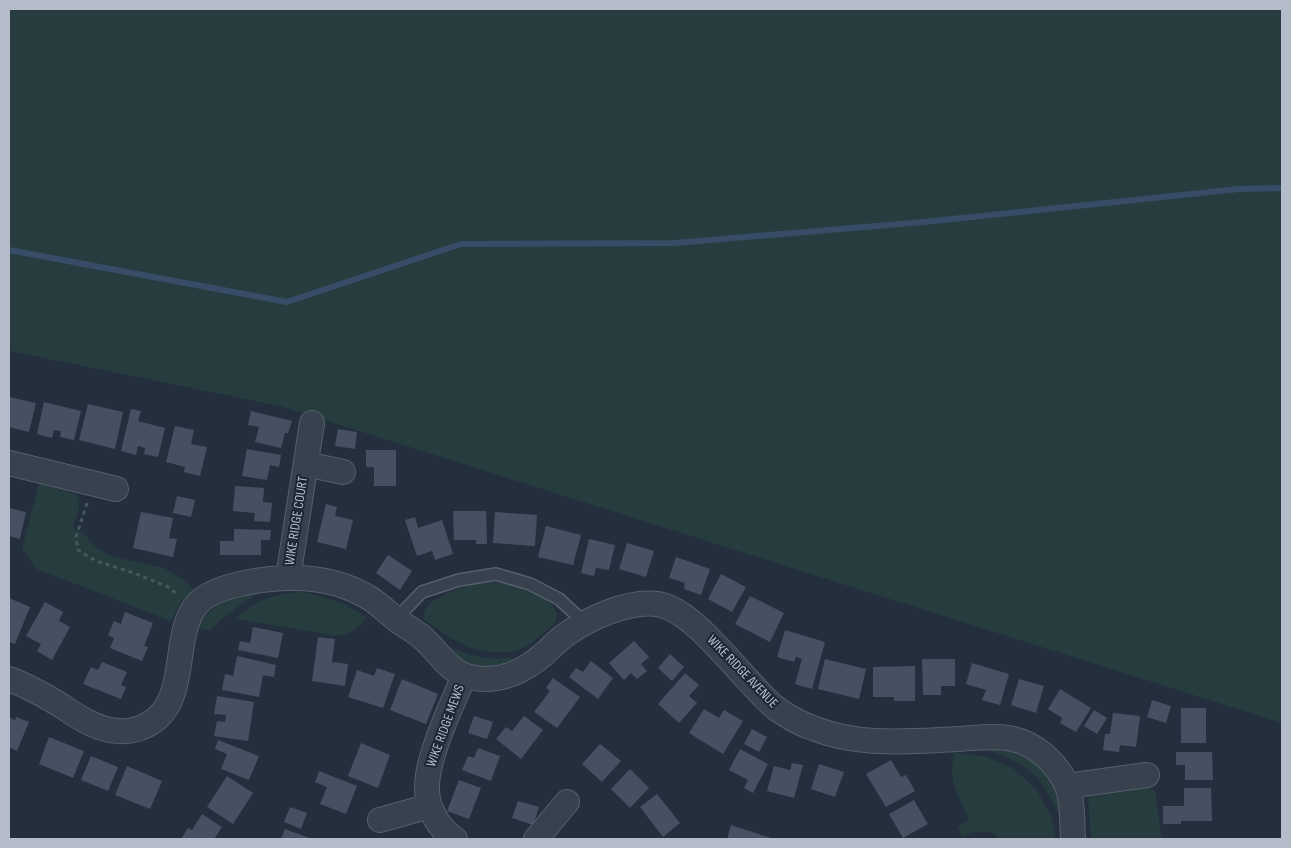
<!DOCTYPE html>
<html>
<head>
<meta charset="utf-8">
<style>
	body { margin:0 }
	#map { position:relative; width:1291px; height:848px; overflow:hidden; background:#242f3e; font-family:"Sofia Sans Condensed",sans-serif }
	canvas { display:block }
	.frame { position:absolute; inset:0; border:10px solid #b4bcc9; pointer-events:none }
</style>
</head>
<body>
<div id="map">
<canvas width="1291" height="848"></canvas>
<div class="frame"></div>
</div>
<script>
const ctx = document.querySelector('canvas').getContext('2d');
ctx.lineJoin = 'round';
function paint(path, color) {
  ctx.fillStyle = color;
  ctx.fill(path, 'evenodd');
}
function stroke(path, color, width, dash) {
  ctx.strokeStyle = color;
  ctx.lineWidth = width;
  ctx.lineCap = dash ? 'butt' : 'round';
  ctx.setLineDash(dash || []);
  ctx.stroke(path);
}
function drawText(font, color, halo, rows, align = 'center') {
  ctx.font = font + ' "Sofia Sans Condensed",sans-serif';
  ctx.lineWidth = 4;
  ctx.setLineDash([]);
  ctx.textBaseline = 'middle';
  ctx.strokeStyle = halo;
  ctx.fillStyle = color;
  for (const [text, x, y, turn = 0] of rows) {
    ctx.save();
    ctx.translate(x, y);
    ctx.rotate((+turn || 0) * Math.PI / 180);
    ctx.textAlign = isNaN(turn) ? turn : align;
    if (halo) ctx.strokeText(text, 0, 0);
    ctx.fillText(text, 0, 0);
    ctx.restore();
  }
}
const green = new Path2D(`
	M9,9H1282V723L280,406L9,351Z
	M39,484L76,494C83,503 76,518 73,528L83,533L97,548L110,556L164,568L182,579L194,590L181,601L171,621L37,569L22,549Z
	M476,583C484,583 494,582 502,583C515,585 556,600 557,614C558,623 548,629 542,634C534,641 526,648 516,651C512,653 506,652 501,652C471,654 448,637 425,620C417,600 461,588 476,583Z
	M263,590C243,602 226,614 210,631L197,627C213,601 235,597 263,590Z
	M304,592C327,597 346,603 366,617C358,629 352,634 337,636L235,619C258,599 274,593 304,592Z
	M446,645C471,657 483,660 511,658L513,660L512,662C482,671 467,669 446,645Z
	M986,750C992,750 999,749 1005,750C1031,754 1054,775 1060,801C1061,807 1061,814 1061,820C1043,777 1030,764 986,750Z
	M954,753L985,756L1014,769L1037,790L1052,818L1056,839H998L995,834C983,829 975,832 962,836L958,827L969,819C957,792 948,783 954,753Z
	M1140,786L1149,787L1155,791L1162,839H1091L1088,796Z`);
const stream = new Path2D(`
	M9,250L287,302L461,244L674,243L924,222L1239,189L1282,188`);
const building = new Path2D(`
	M9,397L36,403L29,432L9,427Z
	M44,402L81,411L74,440L60,437L61,431L54,430L52,438L37,434Z
	M88,404L123,412L115,449L79,440Z
	M131,409L141,411L138,421L165,428L158,457L144,454L145,448L138,446L136,455L121,451Z
	M251,411L292,421L288,433H285L281,448L255,442L259,427L248,425Z
	M175,426L194,430L191,444L207,447L200,476L184,472L185,467L166,462Z
	M338,429L357,432L355,449L335,446Z
	M247,449L281,455L279,467L270,465L267,480L242,476Z
	M366,450H396V486H374V467H366Z
	M235,486L264,488L263,502L272,503L270,522L254,521L255,513L233,511Z
	M177,496L195,500L191,517L173,513Z
	M326,504L337,507L335,516L353,520L346,549L317,542Z
	M9,508L26,512L20,539L9,536Z
	M453,511H486L487,544H476V540H454Z
	M141,512L173,518L169,538L177,539L173,557L133,548Z
	M495,512L537,515L535,546L493,543Z
	M415,517L418,528L442,520L453,554L435,560L432,551L417,556L405,520Z
	M546,526L581,535L573,565L538,557Z
	M234,529L271,530L270,540H261V555H220V541H234Z
	M589,539L615,545L609,570L596,568L594,576L581,573Z
	M627,543L654,551L646,577L619,569Z
	M388,555L412,571L400,590L376,573Z
	M676,557L710,569L701,595L684,589L685,583L669,578Z
	M721,574L746,587L732,612L708,599Z
	M750,596L784,613L770,642L735,624Z
	M9,598L30,607L15,644L9,642Z
	M45,602L63,612L59,621L70,627L52,660L37,651L41,644L26,636Z
	M125,612L153,623L144,646L148,647L142,661L110,648L114,638L108,635L114,621L121,624Z
	M253,627L283,633L278,658L238,650L240,641L250,643Z
	M785,630L825,642L812,689L795,684L802,659L796,657L794,662L777,657Z
	M318,637L335,639L332,662L348,664L345,686L312,681Z
	M634,641L649,657L641,664L647,671L637,679L631,673L624,680L609,663Z
	M670,654L684,667L672,681L658,668Z
	M237,656L276,665L274,677L263,675L259,697L222,690L225,674L233,676Z
	M825,659L866,669L859,699L818,689Z
	M922,659H955V686H941V695H923Z
	M591,661L613,678L598,699L569,677L576,668L583,672Z
	M102,662L127,672L121,685L126,687L121,699L83,684L91,667L98,670Z
	M972,663L1009,674L1000,705L982,700L986,690L966,684Z
	M915,666V701H894V697H873V667Z
	M377,668L395,674L383,708L348,697L357,670L374,676Z
	M685,673L699,685L689,696L697,703L679,723L658,704Z
	M553,678L580,697L557,728L534,712L550,691L546,688Z
	M402,679L438,694L426,724L390,710Z
	M1019,679L1044,686L1036,713L1011,705Z
	M1060,689L1091,708L1076,732L1060,723L1062,718L1048,709Z
	M217,696L254,702L248,741L214,736L217,721L225,722L226,715L214,714Z
	M1152,700L1171,706L1166,723L1147,717Z
	M1181,708H1206V743H1181Z
	M704,709L719,718L724,710L743,721L723,754L689,733Z
	M1094,710L1107,718L1097,734L1084,726Z
	M1113,713L1140,716L1136,747L1120,745L1119,752L1103,750L1105,734H1110Z
	M474,716L493,722L487,739L468,733Z
	M524,716L543,730L521,759L496,739L506,727L512,731Z
	M9,717L15,720L16,717L29,722L17,751L9,747Z
	M752,729L767,737L759,752L744,744Z
	M49,737L84,751L73,778L39,764Z
	M218,740L259,756L249,780L221,769L227,754L215,749Z
	M361,743L390,755L378,788L348,776Z
	M600,744L621,761L602,782L582,764Z
	M478,748L500,756L491,781L462,770L468,756L474,758Z
	M740,749L768,764L753,793L744,788L748,780L729,770Z
	M1176,752H1212L1213,780H1185V765H1176Z
	M91,756L118,767L108,791L81,780Z
	M891,760L901,777L906,775L915,791L886,807L866,774Z
	M792,763L803,765L794,798L767,791L774,766L790,770Z
	M819,764L844,772L835,797L811,789Z
	M127,766L162,781L150,809L115,795Z
	M630,769L649,788L630,808L611,789Z
	M319,771L357,786L346,814L320,804L327,787L315,782Z
	M227,776L253,793L233,824L207,807Z
	M459,780L481,788L469,819L447,811Z
	M1184,788H1211L1212,821H1181V824H1163V806H1184Z
	M657,794L680,823L663,837L640,807Z
	M914,800L928,824L903,838L889,814Z
	M518,801L539,807L533,825L512,818Z
	M290,807L307,813L301,829L284,822Z
	M202,814L222,827L214,839H181L188,828L192,830Z
	M731,825L774,839H727Z
	M285,829L312,839H281Z`);
const path = new Path2D(`
	M87,503L76,537L78,550L96,561L134,573L168,587L178,595`);
const service = new Path2D(`
	M396,619L422,592L459,580L496,574L530,584L559,599L585,623`);
const minor = new Path2D(`
	M9,463L116,489
	M306,464L343,472
	M288,578L312,423
	M9,679C25,685 42,694 57,703C74,714 90,726 110,730C125,733 136,731 149,724C189,701 172,641 194,608C209,585 262,579 287,578C316,577 346,583 371,599C380,605 388,613 397,620C406,627 417,632 425,640C439,653 450,673 470,677C499,684 523,672 544,654C551,648 557,641 564,636C587,619 628,600 657,604C696,609 745,684 777,709C787,716 801,724 813,728C859,747 911,741 959,739C977,738 996,735 1013,739C1036,744 1058,764 1067,786C1073,802 1072,822 1073,839
	M1067,786L1147,775
	M380,820L430,806
	M455,839C439,830 426,806 427,787C427,756 452,705 464,676
	M536,839L567,802`);
const streetNames = [
	["WIKE RIDGE COURT",297,521,-81],
	["WIKE RIDGE AVENUE",742,672,46],
	["WIKE RIDGE MEWS",446,726,-70]
];
paint(green, '#263c3f');
stroke(stream, '#394c67', 6);
paint(building, '#455162');
stroke(service, '#565f6c', 14);
stroke(minor, '#565f6c', 26);
stroke(path, '#44595c', 3, [4, 4]);
stroke(service, '#38414e', 11);
stroke(minor, '#38414e', 24);
drawText('14px', '#b4bcc9', '#1d2633', streetNames);
</script>
</body>
</html>
